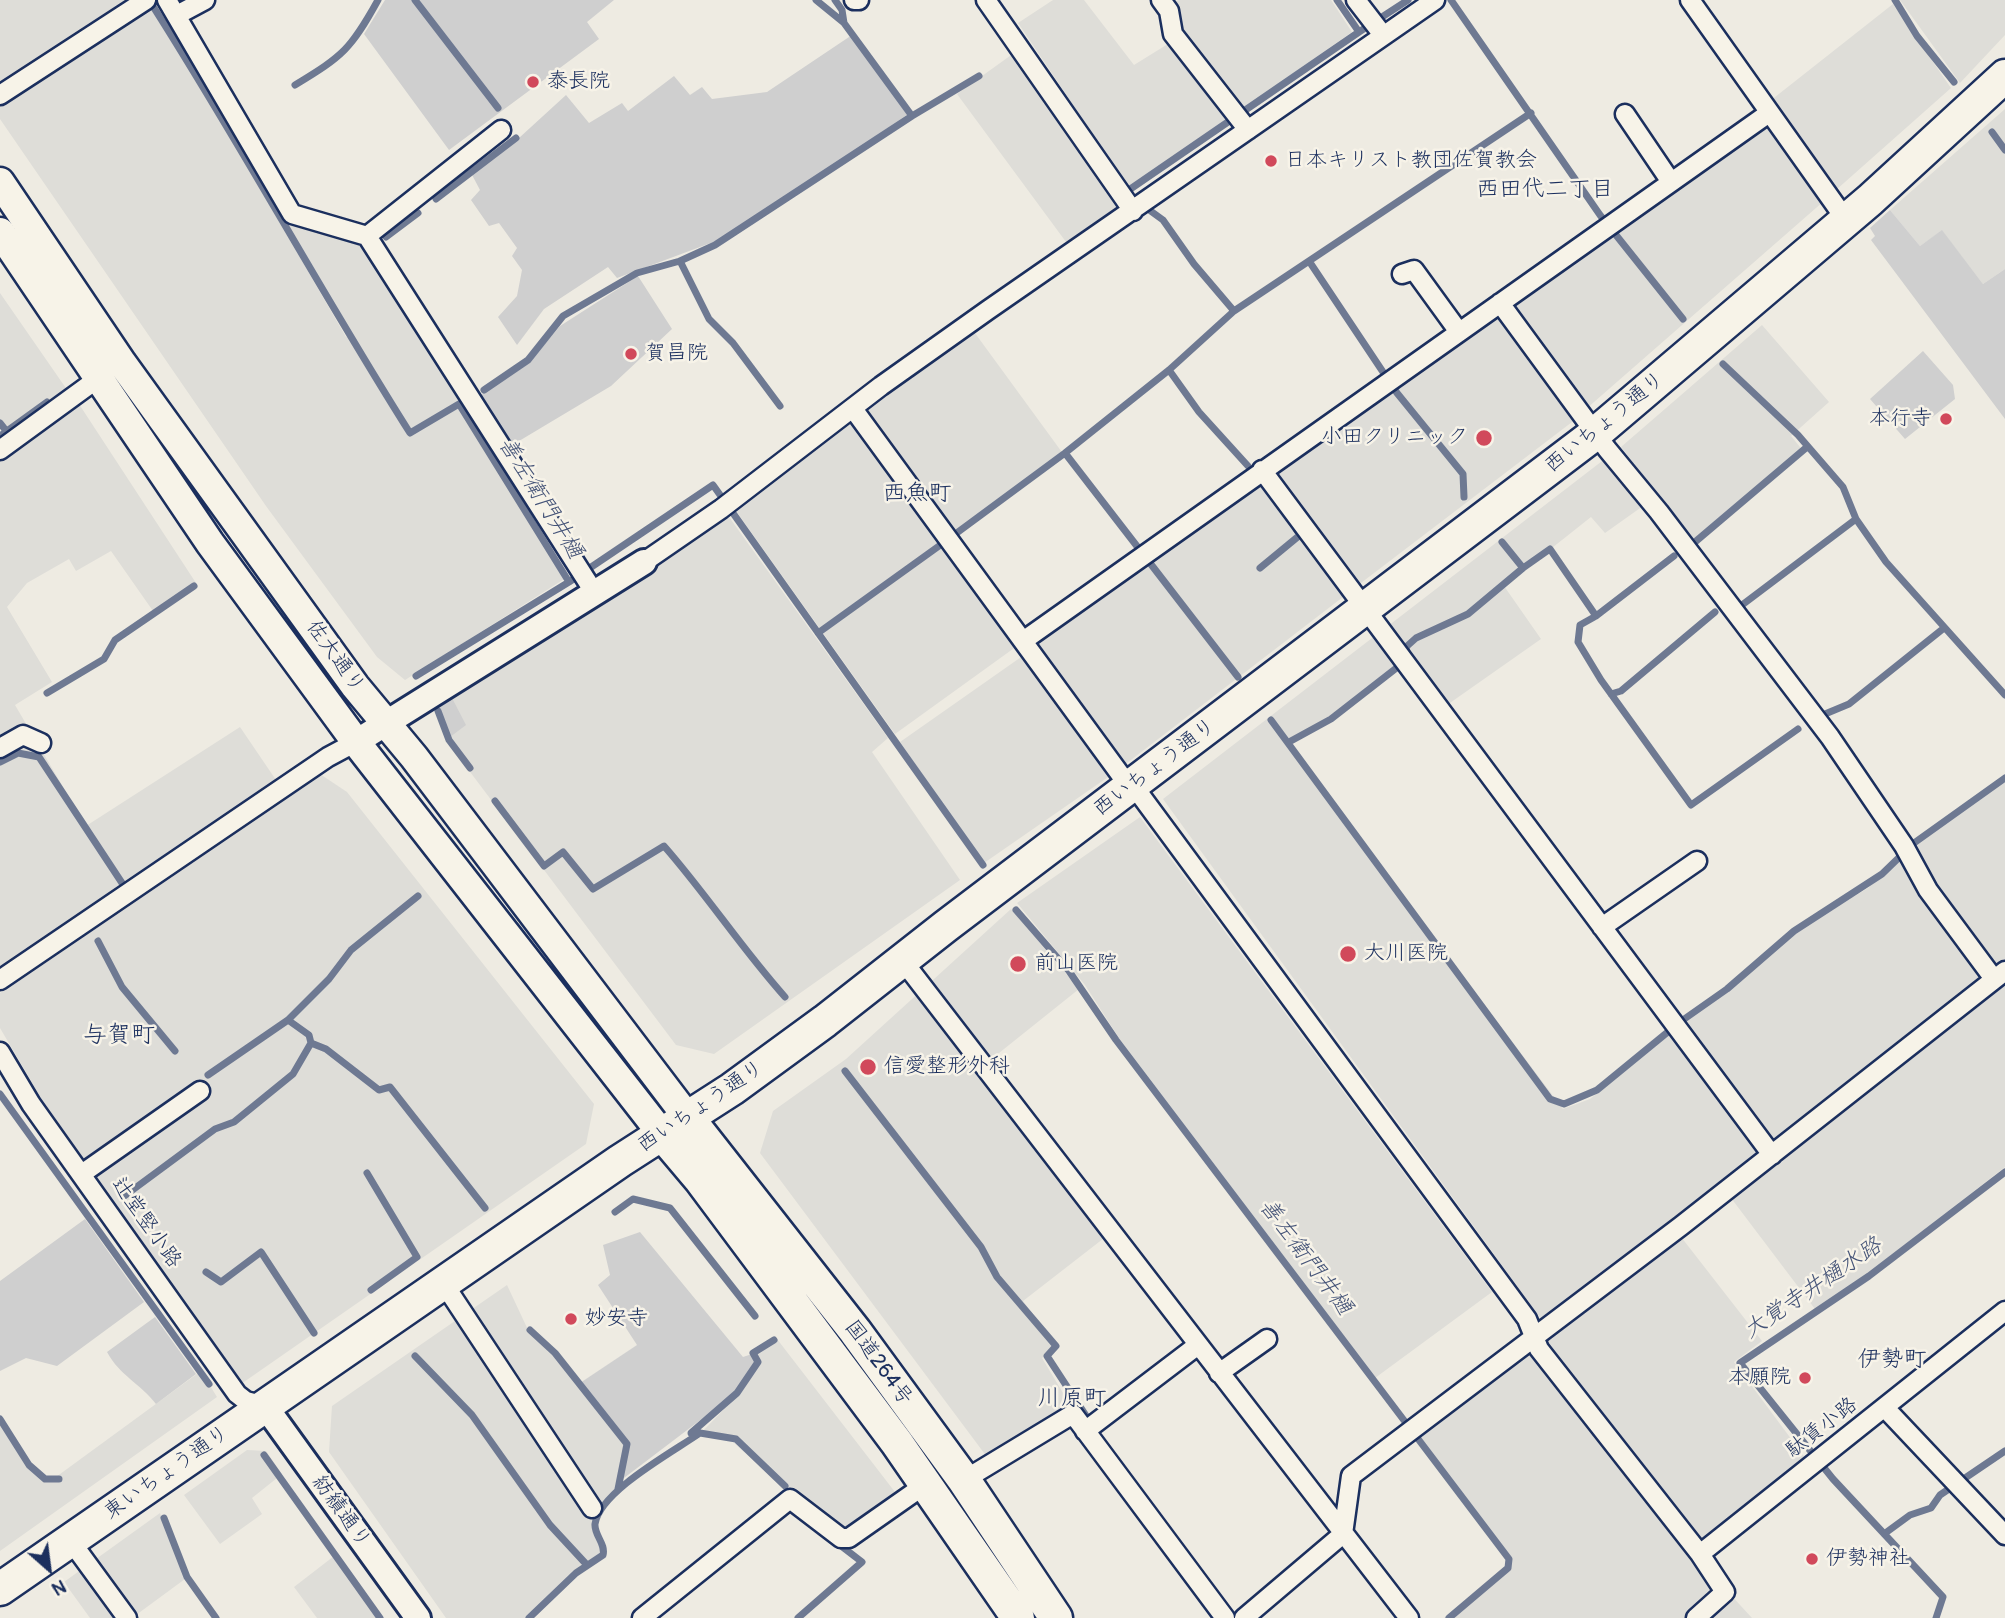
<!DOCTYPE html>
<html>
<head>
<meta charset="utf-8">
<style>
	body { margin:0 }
	#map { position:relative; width:2005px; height:1618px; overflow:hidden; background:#eeebe2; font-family:Pangolin,sans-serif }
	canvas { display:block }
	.north { position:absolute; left:14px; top:1534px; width:70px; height:70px; -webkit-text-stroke:5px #f7f3e8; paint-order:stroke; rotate:152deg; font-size:19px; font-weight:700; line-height:28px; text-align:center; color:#1b2f5e }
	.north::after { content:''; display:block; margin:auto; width:24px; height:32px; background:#1b2f5e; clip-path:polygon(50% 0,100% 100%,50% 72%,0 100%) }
</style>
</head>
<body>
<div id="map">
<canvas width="2005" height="1618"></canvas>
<div class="north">N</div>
</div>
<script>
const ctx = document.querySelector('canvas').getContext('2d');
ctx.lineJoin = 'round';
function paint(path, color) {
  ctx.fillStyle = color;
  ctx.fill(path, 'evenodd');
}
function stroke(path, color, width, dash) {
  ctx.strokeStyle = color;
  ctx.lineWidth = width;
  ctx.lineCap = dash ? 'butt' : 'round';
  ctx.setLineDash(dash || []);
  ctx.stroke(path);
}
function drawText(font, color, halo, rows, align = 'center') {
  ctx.font = font + ' Pangolin,"Klee One",sans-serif';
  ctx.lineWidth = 5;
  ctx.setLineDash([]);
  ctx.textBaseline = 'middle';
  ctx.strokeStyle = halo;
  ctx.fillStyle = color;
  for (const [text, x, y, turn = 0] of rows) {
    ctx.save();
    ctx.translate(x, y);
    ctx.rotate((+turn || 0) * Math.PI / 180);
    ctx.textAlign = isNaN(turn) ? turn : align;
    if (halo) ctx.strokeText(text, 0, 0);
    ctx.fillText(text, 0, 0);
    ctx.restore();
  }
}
const built = new Path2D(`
	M0,0H145L208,99L346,337L349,334L285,224L366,244L569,576L405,680L377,657L266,506L0,119Z
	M1053,0H1084L1134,65L1184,34L1172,3L1179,0H1331L1352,32L1129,188L1018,23Z
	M1900,0H2005V35L1960,83Z
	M1893,4L1951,88L1836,190L1770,101Z
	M1014,53L1113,193L1117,212L1069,246L957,94Z
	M2005,109V269L1983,284L1942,231L1920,246L1890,210Z
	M1766,123L1824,201L1586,409L1510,304Z
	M0,293L70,394L11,436L0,420Z
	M1499,312L1576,419L1357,586L1271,471Z
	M1762,325L1829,402L1791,436L1804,452L1695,542L1621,447Z
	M972,329L1064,455L956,534L866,415L869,407Z
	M77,401L196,583L153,611L111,551L76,571L69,559L27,583L7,607L52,682L15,705L86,826L240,727L276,780L0,968V456Z
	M853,424L1017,646L895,734L734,508L844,425Z
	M1606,458L1643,506L1605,533L1591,517L1504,586L1541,639L1447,705L1388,626Z
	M1257,482L1343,597L1123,766L1033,643Z
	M729,517L888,738L872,752L960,880L714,1054L676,1045L446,740L435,709Z
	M1376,635L1400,667L1333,720L1292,743L1304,765L1563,1109L1590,1099L1671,1032L1762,1153L1544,1323L1163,799Z
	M1024,655L1111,775L984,863L900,742Z
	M320,774L347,792L594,1104L586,1144L241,1384L41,1098L0,1028V993Z
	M2005,778V963L1995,971L1913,857L1914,843Z
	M1140,817L1492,1292L1375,1378L1119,1038L1085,985L1017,903Z
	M1902,858L1986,977L1771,1145L1681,1023L1728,992L1794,933L1868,888Z
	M1011,909L1079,989L979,1069L1108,1235L1023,1301L1056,1344L1042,1358L1072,1408L987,1457L760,1153L773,1111L846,1059Z
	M2005,978V1167L1867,1274L1815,1309L1728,1194Z
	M1678,1233L1762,1341L1734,1362L1806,1459L1700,1544L1538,1340Z
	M507,1285L529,1332L554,1355L626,1445L615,1487L618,1493L596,1514L593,1528L603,1549L601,1554L574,1573L527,1618H446L329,1452L332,1406Z
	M777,1339L905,1505L844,1544L731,1440L698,1436L739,1394L759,1362L755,1353Z
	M1532,1349L1729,1593L1752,1618H1444L1504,1569L1511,1558L1418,1436Z
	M201,1371L217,1397L0,1551V1423L27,1466L43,1481L56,1477Z
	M247,1450L266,1451L282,1474L252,1498L262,1514L220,1544L184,1495Z
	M160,1513L185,1579L136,1615L96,1559Z
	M338,1553L383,1618H317L294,1587Z
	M82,1569L116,1617L114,1618H90L64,1582Z`);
const green = new Path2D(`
	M385,0H614L587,22L599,39L449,150L364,34Z
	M852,35L908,114L778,204L716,241L617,278L608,267L544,309L517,345L498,317L517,296L522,270L512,256L517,248L499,223L489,226L471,200L480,190L471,173L519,138L566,95L589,123L622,103L628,111L674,76L690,95L702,87L712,99L767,92Z
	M1890,210L1920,246L1942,230L1983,284L2005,269V419L1871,240L1875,236L1870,228Z
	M638,276L672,329L611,386L509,447L478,397L529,363L560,326Z
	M1923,351L1953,385L1955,399L1905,439L1870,399Z
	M452,698L466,725L446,740L435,709Z
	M85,1219L144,1302L57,1366L26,1358L0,1371V1281Z
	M640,1232L743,1357L755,1353L760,1361L732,1396L620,1481L629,1443L580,1383L637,1345L598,1285L610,1275L603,1245Z
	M155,1317L196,1374L156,1404C140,1383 120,1376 107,1352Z`);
const stream = new Path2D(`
	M149,0C240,142 320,291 410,433L459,404L569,582L713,485L983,865
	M415,0L498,108
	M816,0L843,22
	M1337,0L1359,32L1408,0
	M1451,0L1600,215L1683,319
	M1895,0L1917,36L1954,82
	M295,85C343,56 351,49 378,0
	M912,116L979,76
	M1992,132L2005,150
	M1126,192L1359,32
	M436,199L516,138
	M1141,204L1163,220L1194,264L1234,311
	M386,237L418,213
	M680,261L709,319L733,343L780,406
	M1309,261L1397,393L1463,474L1464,497
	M1723,364L1798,435L1843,487L1856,519L1886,562L2005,695
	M1169,370L1199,412L1248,466
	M484,390L528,360L563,316L637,273L680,261L715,245L912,116L844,23L842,10L835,0
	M0,423L7,432
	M0,436L47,402
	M1065,453L1238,677
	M958,532L1065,453L1169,370L1234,311L1531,113
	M1502,542L1523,568L1550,549L1596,616L1580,625L1578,642L1601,680L1691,805L1798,729
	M1695,542L1807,447
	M1260,568L1300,535L1296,529
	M1742,605L1856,519
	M1596,616L1674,556
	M818,633L939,546
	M1407,652L1406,647L1416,638L1468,614L1523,568
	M416,676L569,582
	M47,693L104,659L115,640L194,586
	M1611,694L1621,691L1715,612
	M438,711L449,740L470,768
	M1825,714L1849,704L1944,628
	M1271,720L1550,1099L1564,1104L1597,1090L1680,1022L1727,989L1794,931L1882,874L1914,843L2005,778
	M1289,742L1331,719L1399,666
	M0,762L18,753L39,757L122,883
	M495,801L544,866L563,852L593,889L664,846C707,895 742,949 785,997
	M1016,910L1069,971L1116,1040L1509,1559L1508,1568L1449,1618
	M98,941L122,987L175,1051
	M311,1043L326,1049L379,1090L390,1087L485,1208
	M845,1071L981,1247L997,1277L1056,1346L1047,1356L1092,1425
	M208,1075L288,1020L329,979L351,950L418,896
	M0,1094L209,1384
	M367,1173L417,1257L371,1290
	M123,1197L215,1129L234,1122L293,1074L311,1043L309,1035L288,1020
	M615,1212L633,1199L670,1208L755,1316
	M206,1272L221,1282L261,1252L314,1333
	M530,1330L555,1353L627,1444L618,1489
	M415,1356L472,1415L550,1525L587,1565
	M0,1419L29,1465L45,1479H59
	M700,1433L736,1439L785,1486
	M264,1455L380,1618
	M164,1518L187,1577L216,1618
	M1884,1534L1910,1515L1931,1508L1940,1495L2005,1451
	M529,1618L576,1573L603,1555C606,1544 594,1535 595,1524C600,1491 673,1452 700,1433H691L737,1393L758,1362L753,1353L774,1340
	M798,1618L862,1562L836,1542
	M1936,1618L1943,1597L1833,1479L1740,1363L1869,1276L2005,1172`);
const street = new Path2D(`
	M167,0L292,214L367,236L594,592
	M854,0H859
	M986,0L1133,211
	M1161,0L1169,11L1173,34L1248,130
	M1356,0L1383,35
	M1690,0L1846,220
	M177,15L205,0
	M0,95L146,0
	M1625,114L1671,182
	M367,236L501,130
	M1402,274L1414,270L1459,332
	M1500,303L1607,449L1659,512L1830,737L1904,846L1928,890L1994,979
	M854,410L1120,774L1133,785L1527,1319L1539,1349L1700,1554L1725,1592L1696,1618
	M0,450L100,377
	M1262,470L1772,1155
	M644,562L721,509L881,386L988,310L1435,0
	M1023,641L1769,113
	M0,748L23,735L41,743
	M1602,927L1697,861
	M903,961L1409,1618
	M0,980L328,757L356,742
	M0,1052L31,1104L237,1394L246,1401L265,1406
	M83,1173L200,1091
	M444,1284L592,1508
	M1219,1373L1267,1339
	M1885,1408L2005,1535
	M1085,1431L1198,1345
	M964,1480L1073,1414L1225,1618
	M70,1540L127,1618
	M1700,1554L2005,1311
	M642,1618L790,1499L841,1538H849L926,1484
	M1244,1618L1343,1534L1351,1476L1681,1226L2005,971`);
const secondary = new Path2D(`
	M356,742L644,562
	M265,1406L418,1618`);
const primary = new Path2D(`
	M0,182L122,363L355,686L414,757L688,1118
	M0,232L210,543L356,742L662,1134`);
const highway = new Path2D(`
	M688,1118L855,1331L964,1480L1056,1618
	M662,1134L700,1179L897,1443L1018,1618
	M0,1589L620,1161L732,1089L825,1021L946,926L1596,433L1870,200L2005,76`);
const markers = [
	[533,82,7,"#d1495b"],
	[1271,161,7,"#d1495b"],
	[631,354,7,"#d1495b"],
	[1946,419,7,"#d1495b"],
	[1484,438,9,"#d1495b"],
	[1348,954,9,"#d1495b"],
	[1018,964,9,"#d1495b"],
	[868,1067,9,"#d1495b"],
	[571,1319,7,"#d1495b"],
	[1805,1378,7,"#d1495b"],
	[1812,1559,7,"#d1495b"]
];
const poiNames = [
	["泰長院",547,82],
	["日本キリスト教団佐賀教会",1285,161],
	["賀昌院",645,354],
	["本行寺",1932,419,"right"],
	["小田クリニック",1468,438,"right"],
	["大川医院",1364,954],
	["前山医院",1034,964],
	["信愛整形外科",884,1067],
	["妙安寺",585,1319],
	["本願院",1791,1378,"right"],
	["伊勢神社",1826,1559]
];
const streetNames = [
	["西いちょう通り",1605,423,-39],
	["佐大通り",335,657,54],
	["西いちょう通り",1155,768,-37],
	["西いちょう通り",701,1107,-34],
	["辻堂竪小路",146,1223,55],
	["国道264号",878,1363,54],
	["駄賃小路",1822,1428,-38],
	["東いちょう通り",167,1473,-35],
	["紡績通り",341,1512,54]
];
const neighbourhoodNames = [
	["西田代二丁目",1545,190],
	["西魚町",917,494],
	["伊勢町",1892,1360],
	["川原町",1072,1399]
];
const waterNames = [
	["善左衛門井樋",540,498,58],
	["善左衛門井樋",1305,1257,53],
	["大覚寺井樋水路",1813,1289,-34]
];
const quarterNames = [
	["与賀町",119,1036]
];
paint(built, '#deddd8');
paint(green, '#cfcfcf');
stroke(stream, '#6e7992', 7);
stroke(street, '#1b2f5e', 23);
stroke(secondary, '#1b2f5e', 30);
stroke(primary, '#1b2f5e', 33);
stroke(highway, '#1b2f5e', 37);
stroke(street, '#f7f3e8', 18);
stroke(secondary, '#f7f3e8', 24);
stroke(primary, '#f7f3e8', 28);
stroke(highway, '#f7f3e8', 32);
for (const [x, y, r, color] of markers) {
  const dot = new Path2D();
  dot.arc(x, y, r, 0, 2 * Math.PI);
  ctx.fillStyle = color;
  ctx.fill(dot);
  stroke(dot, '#f7f3e8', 2.5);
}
drawText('21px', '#1b2f5e', '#f7f3e8', poiNames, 'left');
drawText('21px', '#1b2f5e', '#f7f3e8', streetNames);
drawText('23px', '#1b2f5e', '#f7f3e8', neighbourhoodNames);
drawText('italic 23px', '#455478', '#f7f3e8', waterNames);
drawText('24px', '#1b2f5e', '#f7f3e8', quarterNames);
</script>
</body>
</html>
